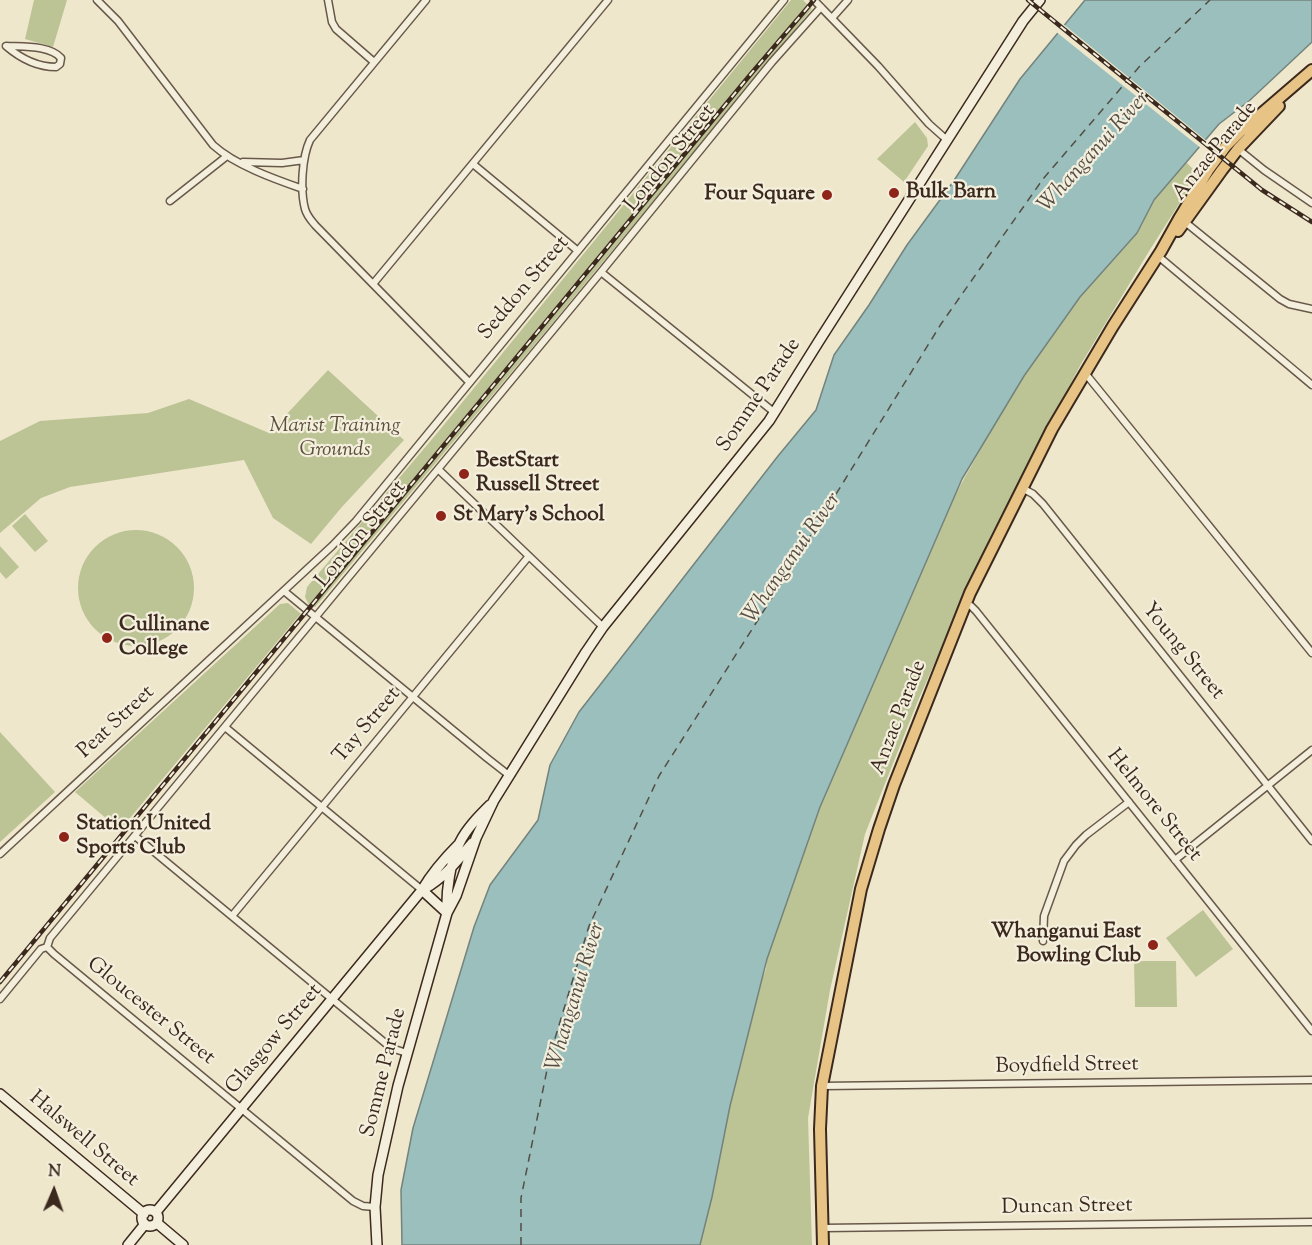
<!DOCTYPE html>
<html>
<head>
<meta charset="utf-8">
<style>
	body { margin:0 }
	#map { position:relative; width:1312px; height:1245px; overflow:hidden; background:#eee7cb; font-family:"Sorts Mill Goudy",serif }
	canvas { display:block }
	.north { position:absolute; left:24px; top:1161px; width:60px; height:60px; -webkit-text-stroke:4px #f4efdd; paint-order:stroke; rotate:2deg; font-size:16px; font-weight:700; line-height:24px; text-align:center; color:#3c291e }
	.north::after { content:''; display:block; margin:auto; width:21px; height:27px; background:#3c291e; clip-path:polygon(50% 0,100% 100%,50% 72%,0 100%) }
</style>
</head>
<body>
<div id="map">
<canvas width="1312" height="1245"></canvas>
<div class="north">N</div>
</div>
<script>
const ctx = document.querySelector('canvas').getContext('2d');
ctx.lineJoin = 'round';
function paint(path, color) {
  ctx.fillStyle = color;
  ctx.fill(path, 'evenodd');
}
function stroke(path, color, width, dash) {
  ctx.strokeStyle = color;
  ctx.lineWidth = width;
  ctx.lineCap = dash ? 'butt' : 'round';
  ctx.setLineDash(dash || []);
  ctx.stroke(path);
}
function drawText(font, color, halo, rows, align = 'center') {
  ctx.font = font + ' "Sorts Mill Goudy",serif';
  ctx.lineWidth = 4.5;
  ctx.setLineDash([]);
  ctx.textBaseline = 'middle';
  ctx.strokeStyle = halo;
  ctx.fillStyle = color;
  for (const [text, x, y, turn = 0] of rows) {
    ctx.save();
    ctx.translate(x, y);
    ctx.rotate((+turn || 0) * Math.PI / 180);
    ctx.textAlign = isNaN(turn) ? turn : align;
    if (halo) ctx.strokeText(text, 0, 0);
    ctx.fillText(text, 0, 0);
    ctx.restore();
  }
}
const green = new Path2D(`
	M34,0H67L53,47L25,39Z
	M791,0H803L812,9L531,349L322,599L315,607L309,605L305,597L307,587L438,432Z
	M915,122L927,138L928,146L904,182L877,159Z
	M1185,161L1198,174L1151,248L1081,364L991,535L917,703L865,834L830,990L808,1118L812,1245H698L733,1059L766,969L767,959L789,881L896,615L960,486L1034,354L1112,250Z
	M328,370L404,440L341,508L311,544L273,518L244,460L70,487L41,498L0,533V441L40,421L148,413L189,399L269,433Z
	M25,514L48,541L35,552L12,526Z
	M78 588a58 58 0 1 1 116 0a58 58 0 1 1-116 0Z
	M0,546L19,567L6,579L0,572Z
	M288,603L301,614L297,618L120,830L75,792L280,604Z
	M0,732L55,792L0,842Z
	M1203,910L1233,949L1196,977L1166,938Z
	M1134,961H1176L1177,1007H1135Z`);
const water = new Path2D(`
	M1085,0H1312V42L1249,101L1219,124L1154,200L1137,233L1080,297L1024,376L962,479L820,807L767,959L730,1106L712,1197L700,1245H402L401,1190L413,1128L474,927L490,885L538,820L550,765L579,712L778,456L816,410L834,355L869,305L907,245L953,182L1020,79Z`);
const pier = new Path2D(`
	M1062,23L1208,142L1202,149L1055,31Z`);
const ferry = new Path2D(`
	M521,1245V1198L550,1055L589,926L659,776L775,593L941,324L1043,179L1139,67L1210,0`);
const street = new Path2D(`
	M97,0L118,21L213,145C235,165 274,179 303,189
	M328,0L332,22L336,29L374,62
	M426,0L310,140C302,157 300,190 305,209C307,216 311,220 315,225L469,382
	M814,0L878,66L929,124L947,140
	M832,18L848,0
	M6,46C22,47 50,45 61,58L60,64L56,67C37,67 20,58 6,46Z
	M1238,149L1264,170L1312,203
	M243,162L282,163L304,160
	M473,164L578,251
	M170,201L227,156
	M1185,222L1280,299L1289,304L1312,309
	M1158,256L1312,385
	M601,272L775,413
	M373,284L608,0
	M1085,373L1312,653
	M438,469L603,627
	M1022,488L1033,494L1043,504L1312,841
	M284,591L487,758L510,776
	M966,604L971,606L976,611L1312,1031
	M225,727L422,890
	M135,836L384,1042L391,1048L407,1053
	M0,854L332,546L356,521L784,0
	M1175,860L1312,750
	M232,916L529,556
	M1043,941L1044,916L1064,861L1076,845L1086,835L1129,802
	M47,947L54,954L353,1201L363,1206L375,1207
	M0,999L41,949L47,947L50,938L601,272L772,62L821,7
	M822,1086L1312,1080
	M823,1228L1312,1222`);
const secondary = new Path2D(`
	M424,889C444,878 458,860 472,843
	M422,890L447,913
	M447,913C446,892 450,861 460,842C467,828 479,816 490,805
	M0,1094L144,1214
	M142 1218a8 8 0 1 1 16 0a8 8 0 1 1-16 0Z
	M156,1212L422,890C432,873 445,858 459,844
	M157,1223L183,1245
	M128,1245L145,1224
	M377,1245L375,1207L378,1175L398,1086L447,913L456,896L476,838L494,800L586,652L603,627L769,421L819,341L1023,21L1040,0`);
const primary = new Path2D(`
	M1178,231L1222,170L1238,149L1279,106
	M823,1245L820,1129L822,1086L861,889L879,829L894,785L970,593L1052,429L1113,326L1161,251L1180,217L1209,169L1226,146L1240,132L1312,70`);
const rail = new Path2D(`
	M1028,0L1262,190L1312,222
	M0,982L750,75L814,0`);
const markers = [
	[894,193,6,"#8f2418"],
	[827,195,6,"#8f2418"],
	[464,474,6,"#8f2418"],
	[441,516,6,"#8f2418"],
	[107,638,6,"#8f2418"],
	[64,837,6,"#8f2418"],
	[1153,945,6,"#8f2418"]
];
const streetNames = [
	["Anzac Parade",1216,152,-51],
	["London Street",671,159,-51],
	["Seddon Street",525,289,-50],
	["Somme Parade",760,396,-56],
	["London Street",362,535,-51],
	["Young Street",1182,652,51],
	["Anzac Parade",900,718,-69],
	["Peat Street",117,723,-43],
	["Tay Street",368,726,-50],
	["Helmore Street",1153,806,51],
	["Gloucester Street",150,1012,39],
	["Glasgow Street",275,1040,-50],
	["Boydfield Street",1067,1067,-1],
	["Somme Parade",385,1073,-76],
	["Halswell Street",83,1140,40],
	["Duncan Street",1067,1208,-1]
];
const poiNames = [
	["Bulk Barn",906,193],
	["Four Square",815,195,"right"],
	["BestStart",476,462],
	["Russell Street",476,486],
	["St Mary's School",453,516],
	["Cullinane",119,626],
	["College",119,650],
	["Station United",76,825],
	["Sports Club",76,849],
	["Whanganui East",1141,933,"right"],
	["Bowling Club",1141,957,"right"]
];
const parkNames = [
	["Marist Training",335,427],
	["Grounds",335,451]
];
const waterNames = [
	["Whanganui River",1095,153,-48],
	["Whanganui River",793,559,-55],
	["Whanganui River",577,997,-73]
];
paint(green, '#bcc495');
paint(water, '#9abfbc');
stroke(water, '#74837d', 1.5);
paint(pier, '#eee7cb');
stroke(ferry, '#544e46', 1.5, [8, 6]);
stroke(street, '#685849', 9);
stroke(secondary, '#3c291e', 12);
stroke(primary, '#3c291e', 14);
stroke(street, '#f4efdd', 6);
stroke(secondary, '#f4efdd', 9);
stroke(primary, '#e7c486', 10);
stroke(rail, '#3c291e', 4.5);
stroke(rail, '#f4efdd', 2, [7]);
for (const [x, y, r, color] of markers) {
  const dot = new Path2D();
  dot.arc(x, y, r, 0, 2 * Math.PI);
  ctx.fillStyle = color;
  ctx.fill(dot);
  stroke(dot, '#f4efdd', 2);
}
drawText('21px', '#3c291e', '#f4efdd', streetNames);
drawText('bold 21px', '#3c291e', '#f4efdd', poiNames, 'left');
drawText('italic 21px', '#5c503c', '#f4efdd', parkNames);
drawText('italic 22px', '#544e46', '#f4efdd', waterNames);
</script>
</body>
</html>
